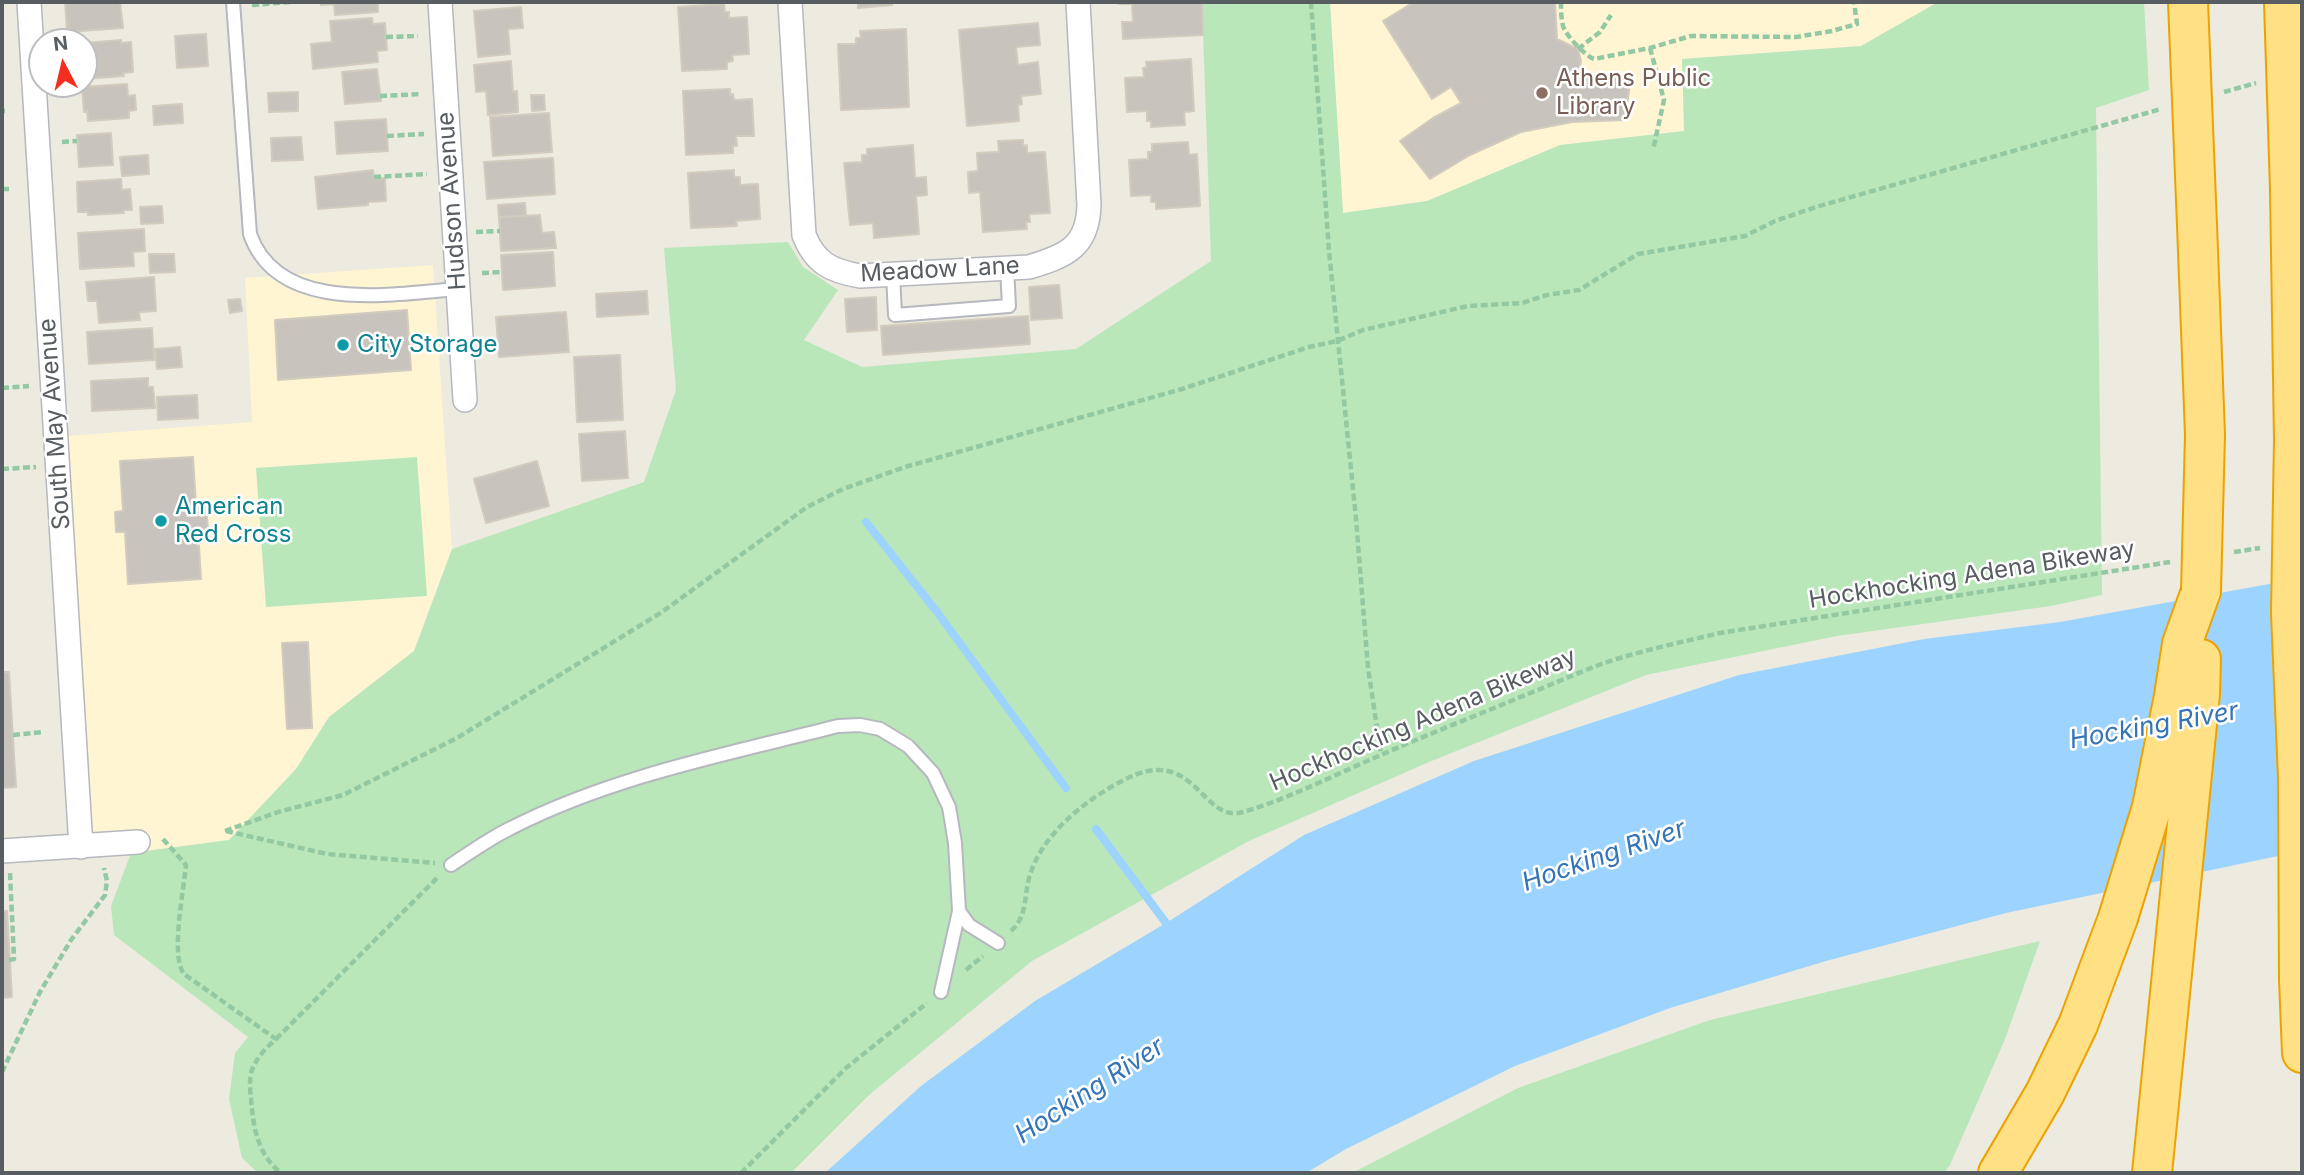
<!DOCTYPE html>
<html>
<head>
<meta charset="utf-8">
<style>
	body { margin:0 }
	#map { position:relative; width:2304px; height:1175px; overflow:hidden; background:#edeadf; font-family:Inter,sans-serif }
	canvas { display:block }
	.frame { position:absolute; inset:0; border:4px solid #585d62; pointer-events:none }
	.north { position:absolute; left:28px; top:28px; width:70px; height:70px; box-sizing:border-box; background:#fff; border:2px solid #bcbec0; border-radius:50%; rotate:353deg; font-size:19px; font-weight:700; line-height:28px; text-align:center; color:#585d62 }
	.north::after { content:''; display:block; margin:auto; width:24px; height:32px; background:#f3301f; clip-path:polygon(50% 0,100% 100%,50% 72%,0 100%) }
</style>
</head>
<body>
<div id="map">
<canvas width="2304" height="1175"></canvas>
<div class="frame"></div>
<div class="north">N</div>
</div>
<script>
const ctx = document.querySelector('canvas').getContext('2d');
ctx.lineJoin = 'round';
function paint(path, color) {
  ctx.fillStyle = color;
  ctx.fill(path, 'evenodd');
}
function stroke(path, color, width, dash) {
  ctx.strokeStyle = color;
  ctx.lineWidth = width;
  ctx.lineCap = dash ? 'butt' : 'round';
  ctx.setLineDash(dash || []);
  ctx.stroke(path);
}
function drawText(font, color, halo, rows, align = 'center') {
  ctx.font = font + ' Inter,sans-serif';
  ctx.lineWidth = 5;
  ctx.setLineDash([]);
  ctx.textBaseline = 'middle';
  ctx.strokeStyle = halo;
  ctx.fillStyle = color;
  for (const [text, x, y, turn = 0] of rows) {
    ctx.save();
    ctx.translate(x, y);
    ctx.rotate((+turn || 0) * Math.PI / 180);
    ctx.textAlign = isNaN(turn) ? turn : align;
    if (halo) ctx.strokeText(text, 0, 0);
    ctx.fillText(text, 0, 0);
    ctx.restore();
  }
}
const commercial = new Path2D(`
	M1330,2H1938L1861,46L1683,59L1684,131L1560,145L1427,201L1343,213Z
	M433,265L452,549L414,651L329,717L296,769L229,840L89,858L66,436L252,422L245,278Z`);
const green = new Path2D(`
	M1202,2H1330L1343,213L1427,201L1560,145L1684,131L1682,59L1861,46L1938,2H2144L2149,90L2096,108L2102,595L2051,606L1837,636L1646,675L1429,762L1249,841L1032,961L869,1095L791,1173H258L242,1158L229,1099L235,1053L248,1037L114,935L111,906L131,853L229,840L296,769L329,717L414,651L452,549L644,482L676,390L664,248L788,242L803,267L838,290L804,340L862,367L1076,349L1211,261Z
	M417,457L427,596L266,607L256,468Z
	M2040,941L2005,1039L1950,1165L1944,1173H1352L1518,1088L1710,1020Z`);
const water = new Path2D(`
	M2302,578V851L2006,913L1826,961L1670,1008L1515,1066L1346,1149L1306,1173H825L921,1086L1035,1001L1166,923L1304,835L1474,761L1739,675L1924,639L2060,622Z`);
const stream = new Path2D(`
	M866,522L937,612L1066,788
	M1096,829L1166,923`);
const building = new Path2D(`
	M65,2H120L123,28L67,32Z
	M321,2H378V12L335,15L334,4L321,5Z
	M858,2H892V5L858,8Z
	M1119,2H1202L1203,35L1123,39L1122,22H1133L1132,4H1119Z
	M1414,2H1555L1557,39L1578,49L1581,61L1579,75L1631,76L1625,120L1572,122L1521,132L1470,155L1430,179L1400,141L1433,118L1461,103L1451,87L1432,99L1383,21Z
	M724,4L725,12H729V18L747,17L749,54L732,55L733,61L727,62V69L682,71L678,7Z
	M521,7L523,28L508,29L510,54L478,57L474,11Z
	M372,18L373,24L385,23L387,50L377,51L378,62L313,69L311,44L332,42L330,21Z
	M1038,23L1040,45L1016,47L1018,65L1038,62L1041,94L1021,96L1022,104L1018,105L1019,121L967,126L959,30Z
	M906,29L909,107L841,110L838,44H856V38H861L860,31Z
	M206,34L208,66L177,68L175,36Z
	M121,40V43L131,42L133,72L123,73L124,76L84,79V43Z
	M1191,59L1194,111L1184,112L1185,125L1151,127V121H1147V111L1127,112L1125,78L1144,77L1143,68L1147,67L1146,62Z
	M511,61L513,92L517,91L518,112L488,115L486,91L476,92L474,65Z
	M377,69L381,101L345,104L342,72Z
	M127,84L128,96L135,95L136,110L129,111V118L88,121L87,111L84,112L82,87Z
	M730,89V95L733,94L734,100L752,99L754,136H736L737,146H733V153L686,155L683,91Z
	M298,92V111L269,112L268,93Z
	M531,95H544L545,110L532,111Z
	M182,104L183,123L154,125L153,106Z
	M549,113L552,152L493,156L490,117Z
	M386,119L388,151L337,154L335,122Z
	M111,133L113,165L79,167L77,135Z
	M301,137L303,160L272,161L271,138Z
	M1023,140V146L1027,145V153L1045,152L1050,213L1029,214L1030,222H1026L1027,229L983,232L980,192L969,193L968,172L978,171L977,153L999,152L998,141Z
	M1188,142L1189,155L1197,154L1200,206L1156,209V202H1151V195L1131,196L1129,160L1148,159V152H1152V144Z
	M913,145L915,178L926,177L927,195L916,196L919,234L874,238L873,223L850,225L844,163L862,162V155H867V149Z
	M148,155L149,174L122,176L120,157Z
	M553,158L555,194L487,199L484,162Z
	M373,170L374,179L385,178L386,201L368,202V205L318,209L315,177Z
	M734,170V177H740V185L758,184L760,219L736,221L737,226L691,228L688,173Z
	M121,179L122,190L130,189L132,210H123L124,213L88,215V212H78L77,182Z
	M525,203L526,216L499,217L498,205Z
	M162,206L163,223L141,224L140,207Z
	M540,215L542,233L554,232L556,248L501,251L499,217Z
	M144,229L145,251L133,252L134,266L80,269L78,233Z
	M553,252L555,286L503,290L501,255Z
	M149,254H174L175,272L150,273Z
	M154,277L156,311L139,312L140,320L99,323L97,301H88L86,282Z
	M1059,285L1062,318L1031,320L1029,287Z
	M647,291L648,314L597,317L596,294Z
	M876,297L877,330L847,332L845,299Z
	M240,299L242,311L230,313L228,300Z
	M407,310L411,370L278,380L275,320Z
	M566,312L569,352L499,357L496,317Z
	M1028,316L1030,344L883,355L881,326Z
	M152,328L154,360L89,364L87,332Z
	M180,347L182,367L157,369L155,349Z
	M620,355L623,420L577,422L574,357Z
	M148,378V387H153L155,408L92,411L91,381Z
	M197,395L198,418L158,420L157,397Z
	M625,431L628,478L582,481L579,434Z
	M193,457L196,504H206L208,529L198,530L201,579L128,584L125,532H116L115,512L123,511L120,461Z
	M537,461L549,506L486,523L474,479Z
	M308,642L312,728L287,729L282,643Z
	M2,672H9L16,787L2,788Z
	M2,911H7L12,997L2,998Z`);
const path = new Path2D(`
	M1311,2L1329,251L1356,519L1368,668L1381,754
	M1561,2C1561,9 1561,18 1563,26C1565,34 1585,56 1594,59L1650,48L1691,36L1796,37L1832,31L1857,24L1854,2
	M252,5L290,2
	M386,37L418,36
	M1650,48L1664,100L1653,150
	M1578,49L1600,32L1611,15
	M2224,92L2256,83
	M380,96L421,94
	M2,111H5
	M387,136L424,134
	M62,142L77,141
	M374,177L427,174
	M2,189H10
	M476,232L500,231
	M482,273L502,272
	M2,388L29,386
	M2,469L36,467
	M2234,552L2260,548
	M13,735L43,732
	M225,831L278,812L343,795L457,738L662,612L807,507L843,489L905,467L1182,389L1309,347L1337,341L1363,330L1468,306L1522,303L1547,295L1579,290L1638,254L1745,236L1775,221L1816,207L2161,109
	M226,831L327,854L435,863
	M163,839L186,865C184,889 170,956 184,974L276,1039C266,1048 257,1057 252,1070C249,1078 250,1089 251,1098C253,1126 257,1154 281,1173
	M1011,931C1027,917 1024,898 1029,878C1041,835 1084,801 1122,781C1196,741 1200,824 1243,812C1291,798 1336,774 1381,755C1426,735 1473,717 1518,698C1548,686 1577,673 1607,662C1644,650 1682,642 1720,633L2170,562
	M9,960L14,959L10,873
	M966,970L983,956
	M276,1039L438,877
	M2,1072L40,992L71,940L105,895L107,881L104,868
	M741,1173L846,1068L927,1003`);
const lane = new Path2D(`
	M233,2L250,234C278,315 393,294 458,289
	M893,274L895,315L1009,306L1007,268
	M451,865C471,852 490,838 511,828C613,776 728,754 838,726L860,725L880,729L908,746L933,773L949,807L955,843L959,911L941,992
	M959,911L969,925L998,943`);
const street = new Path2D(`
	M29,2L81,847
	M440,2L465,400
	M790,2L804,235C815,263 831,271 860,276L1029,267C1066,256 1088,247 1089,205L1078,2
	M2,851L138,842`);
const highway = new Path2D(`
	M2290,190L2294,440L2298,471
	M2197,225L2205,435
	M2299,979L2302,1053
	M1998,1173L2045,1093L2078,1025L2118,918L2152,807L2174,696L2182,644L2201,591
	M2152,1173L2200,694L2201,659`);
const highwayBridge = new Path2D(`
	M2188,2L2197,225
	M2284,2L2290,190
	M2294,440L2291,613L2298,778L2299,979
	M2201,591L2205,435`);
const markers = [
	[1542,93,7,"#8d6e63"],
	[343,345,7,"#0f9aa8"],
	[161,521,7,"#0f9aa8"]
];
const educationNames = [
	["Athens Public",1556,79],
	["Library",1556,107]
];
const streetNames = [
	["Hudson Avenue",452,201,-94],
	["Meadow Lane",940,270,-3],
	["South May Avenue",55,424,-94],
	["Hockhocking Adena Bikeway",1972,575,-9],
	["Hockhocking Adena Bikeway",1423,720,-23]
];
const cultureNames = [
	["City Storage",357,345],
	["American",175,507],
	["Red Cross",175,535]
];
const waterNames = [
	["Hocking River",2154,726,-10],
	["Hocking River",1604,856,-19],
	["Hocking River",1090,1091,-33]
];
paint(commercial, '#fff5d2');
paint(green, '#bae7ba');
paint(water, '#9dd4ff');
stroke(stream, '#9dd4ff', 8);
paint(building, '#c8c4bd');
stroke(building, '#d2cbbe', 2);
stroke(lane, '#b5b8be', 16);
stroke(street, '#b5b8be', 26);
stroke(highway, '#eca300', 42);
stroke(path, '#92c8a2', 4.5, [7, 3.5]);
stroke(lane, '#fff', 12);
stroke(street, '#fff', 23);
stroke(highway, '#ffe084', 38);
stroke(highwayBridge, '#eca300', 42, []);
stroke(highwayBridge, '#ffe084', 38);
for (const [x, y, r, color] of markers) {
  const dot = new Path2D();
  dot.arc(x, y, r, 0, 2 * Math.PI);
  ctx.fillStyle = color;
  ctx.fill(dot);
  stroke(dot, '#fff', 2.5);
}
drawText('24px', '#785e54', '#fff', educationNames, 'left');
drawText('24px', '#585d62', '#fff', streetNames);
drawText('24px', '#0d838f', '#fff', cultureNames, 'left');
drawText('italic 26px', '#3574b7', '#fff', waterNames);
</script>
</body>
</html>
